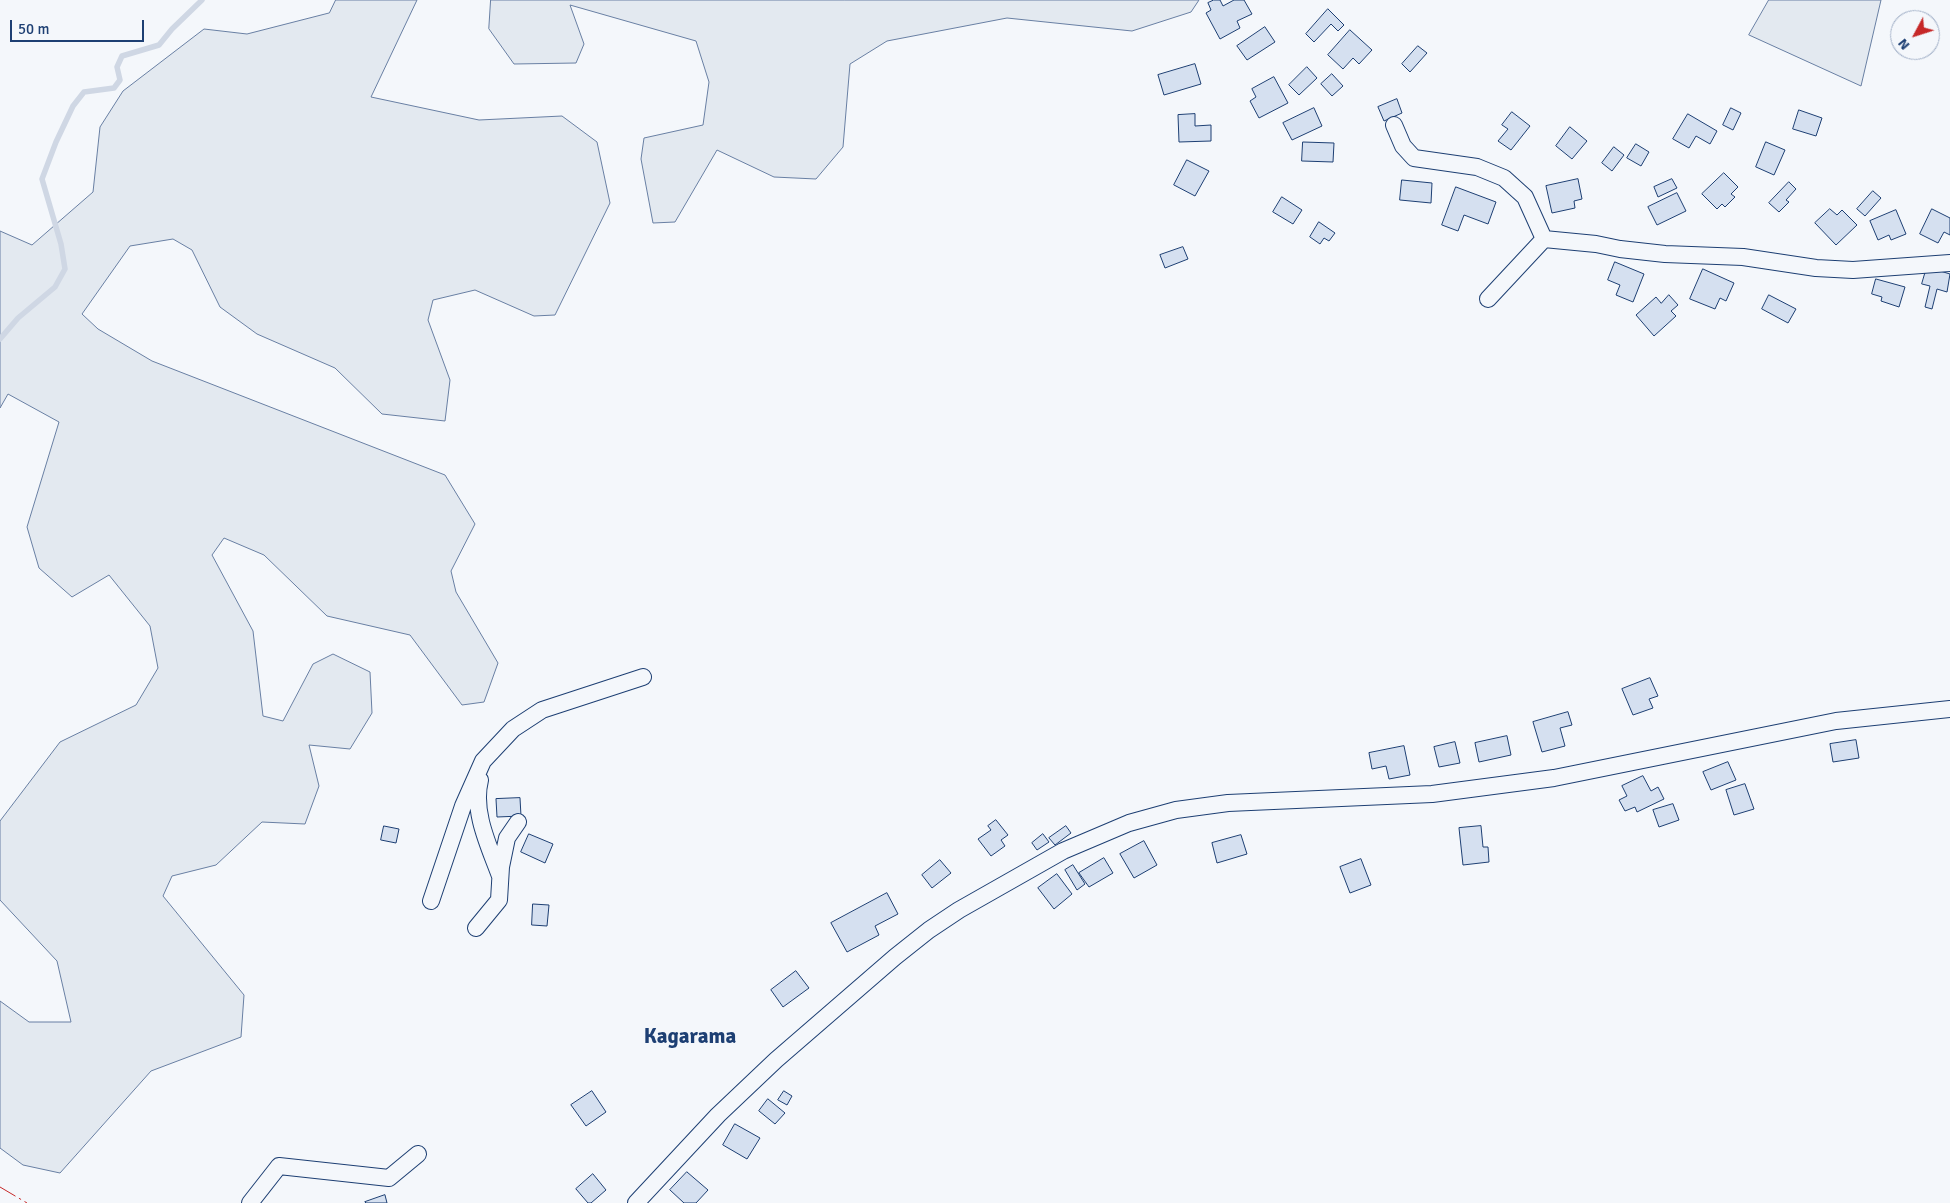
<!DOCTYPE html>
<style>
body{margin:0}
#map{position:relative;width:1950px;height:1203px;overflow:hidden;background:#f4f7fb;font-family:Signika,sans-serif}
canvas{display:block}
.north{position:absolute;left:1890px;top:10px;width:50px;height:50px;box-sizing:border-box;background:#f4f7fb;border:1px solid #9eadc5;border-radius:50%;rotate:230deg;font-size:14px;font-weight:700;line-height:20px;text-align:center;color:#1d3f73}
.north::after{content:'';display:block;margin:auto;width:18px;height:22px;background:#c62828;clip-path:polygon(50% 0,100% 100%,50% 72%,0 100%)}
.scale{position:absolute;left:10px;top:20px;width:134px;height:22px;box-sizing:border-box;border:2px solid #1d3f73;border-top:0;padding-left:6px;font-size:15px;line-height:18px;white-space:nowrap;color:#1d3f73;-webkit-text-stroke:4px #f4f7fb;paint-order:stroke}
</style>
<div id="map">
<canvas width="1950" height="1203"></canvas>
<div class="north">N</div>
<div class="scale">50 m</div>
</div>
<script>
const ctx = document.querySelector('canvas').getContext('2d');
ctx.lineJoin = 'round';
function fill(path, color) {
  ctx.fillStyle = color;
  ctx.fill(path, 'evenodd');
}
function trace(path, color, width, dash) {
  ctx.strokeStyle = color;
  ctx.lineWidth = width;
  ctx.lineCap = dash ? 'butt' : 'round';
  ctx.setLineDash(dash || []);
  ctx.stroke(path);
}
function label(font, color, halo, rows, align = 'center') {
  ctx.font = font + ' Signika,sans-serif';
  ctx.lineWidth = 4;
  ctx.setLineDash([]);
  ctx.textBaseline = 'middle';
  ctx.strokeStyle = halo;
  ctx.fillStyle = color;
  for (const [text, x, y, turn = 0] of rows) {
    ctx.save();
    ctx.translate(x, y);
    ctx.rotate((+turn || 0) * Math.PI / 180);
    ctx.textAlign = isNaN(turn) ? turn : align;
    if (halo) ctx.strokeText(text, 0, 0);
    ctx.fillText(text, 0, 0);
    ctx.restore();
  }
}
const green = new Path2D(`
 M 336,0 L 417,0 L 371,97 L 479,120 L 562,116 L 597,142 L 610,203 L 555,315 L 534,316 L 475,290 L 433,300 L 428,320 L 450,380 L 445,421 L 382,414 L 335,368 L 257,334 L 220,307 L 192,250 L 173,239 L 130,246 L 82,314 L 98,329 L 152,361 L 445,475 L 475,524 L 451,571 L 456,592 L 498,663 L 484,702 L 462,705 L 410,635 L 327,616 L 264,555 L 224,538 L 212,555 L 253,631 L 263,716 L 283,721 L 313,664 L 333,654 L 370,672 L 372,713 L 350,749 L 309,745 L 319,786 L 305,824 L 262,822 L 216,865 L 172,876 L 163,896 L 244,995 L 241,1037 L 151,1071 L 60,1173 L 23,1165 L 0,1148 L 0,1001 L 29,1022 L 71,1022 L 57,961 L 0,900 L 0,821 L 60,742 L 136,705 L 158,668 L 150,626 L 109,575 L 72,597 L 39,568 L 27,527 L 59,422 L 8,394 L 0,408 L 0,231 L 32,245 L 93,192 L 100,127 L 123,91 L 204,29 L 247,34 L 329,13 Z
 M 491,0 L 1199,0 L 1191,12 L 1132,31 L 1007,18 L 887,41 L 850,64 L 843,147 L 816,179 L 774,177 L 717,150 L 675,222 L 653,223 L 641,159 L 644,138 L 703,125 L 709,82 L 696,41 L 570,5 L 584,44 L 576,63 L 514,64 L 489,29 Z
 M 1769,0 L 1881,0 L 1861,86 L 1749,35 Z`);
fill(green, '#e3e9f0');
trace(green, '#687fa3', 1);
trace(new Path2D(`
 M 0,339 L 18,318 L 55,287 L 65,269 L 61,244 L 42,179 L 56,142 L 73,106 L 84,92 L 114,88 L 120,80 L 117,67 L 122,56 L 159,45 L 172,29 L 202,0`), '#cfd7e4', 5.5);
const building = new Path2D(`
 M 1214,0 L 1220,0 L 1223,6 L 1234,0 L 1244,0 L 1252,14 L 1237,21 L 1240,28 L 1220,39 L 1206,13 L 1211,10 L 1208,3 Z
 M 1328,9 L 1344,25 L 1338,31 L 1331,24 L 1314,42 L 1306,34 Z
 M 1265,27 L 1275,42 L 1247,60 L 1237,46 Z
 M 1350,30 L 1372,50 L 1359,64 L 1353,58 L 1343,69 L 1328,55 Z
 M 1418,46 L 1427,53 L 1410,72 L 1402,64 Z
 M 1195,64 L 1201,84 L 1164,95 L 1158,75 Z
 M 1307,67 L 1317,78 L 1299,95 L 1289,85 Z
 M 1332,74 L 1343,86 L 1332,96 L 1321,84 Z
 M 1274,77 L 1288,103 L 1259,118 L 1250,101 L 1256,97 L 1252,89 Z
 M 1397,99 L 1402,113 L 1384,121 L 1378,107 Z
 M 1314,108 L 1322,126 L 1292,140 L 1283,123 Z
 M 1731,108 L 1741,113 L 1733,130 L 1723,125 Z
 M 1799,110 L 1822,118 L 1816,136 L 1793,129 Z
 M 1512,112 L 1530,126 L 1511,150 L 1498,141 L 1508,129 L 1502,125 Z
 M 1195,114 L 1195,126 L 1211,125 L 1211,141 L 1179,142 L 1178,115 Z
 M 1688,114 L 1717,131 L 1710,144 L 1696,136 L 1689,148 L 1673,139 Z
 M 1570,127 L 1587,141 L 1572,159 L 1556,146 Z
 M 1303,142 L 1334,143 L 1333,162 L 1302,161 Z
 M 1766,142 L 1785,150 L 1774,175 L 1756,167 Z
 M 1636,144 L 1649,152 L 1641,166 L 1627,158 Z
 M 1614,147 L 1624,155 L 1612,171 L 1602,163 Z
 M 1187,160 L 1209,171 L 1195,196 L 1174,185 Z
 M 1724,173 L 1738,187 L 1731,194 L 1735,197 L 1725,207 L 1722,204 L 1717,209 L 1702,194 Z
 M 1578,179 L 1582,199 L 1574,201 L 1575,208 L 1552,213 L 1546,186 Z
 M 1672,179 L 1677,188 L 1658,197 L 1654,187 Z
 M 1402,180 L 1432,183 L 1431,203 L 1400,200 Z
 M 1789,182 L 1796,189 L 1786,200 L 1789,202 L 1779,212 L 1769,203 Z
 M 1456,187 L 1496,202 L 1488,224 L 1464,215 L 1458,231 L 1442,225 Z
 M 1873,191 L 1881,198 L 1865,216 L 1857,209 Z
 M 1677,193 L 1686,211 L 1657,225 L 1648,207 Z
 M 1282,197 L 1302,210 L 1293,224 L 1273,212 Z
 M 1830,209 L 1837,215 L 1842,210 L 1857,225 L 1836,245 L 1815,223 Z
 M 1932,209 L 1950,218 L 1950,235 L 1944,232 L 1938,243 L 1920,234 Z
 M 1896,210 L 1906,234 L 1891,240 L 1889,235 L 1878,240 L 1870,221 Z
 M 1319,222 L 1335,233 L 1329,241 L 1324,238 L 1320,244 L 1310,237 Z
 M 1183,247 L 1188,259 L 1165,268 L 1160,255 Z
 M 1615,262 L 1644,274 L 1633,302 L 1616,295 L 1620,285 L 1608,280 Z
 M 1927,267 L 1950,274 L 1947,292 L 1937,289 L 1932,309 L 1925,307 L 1930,286 L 1922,284 Z
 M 1703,269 L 1734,283 L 1726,301 L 1720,298 L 1715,309 L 1690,299 Z
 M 1876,279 L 1905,287 L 1899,307 L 1881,301 L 1882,297 L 1872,294 Z
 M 1669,295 L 1678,305 L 1671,311 L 1676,316 L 1654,336 L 1636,315 L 1656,297 L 1661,303 Z
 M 1769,295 L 1796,309 L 1788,323 L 1762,309 Z
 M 1650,678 L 1658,696 L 1649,699 L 1653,708 L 1633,715 L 1622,689 Z
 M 1568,712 L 1572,725 L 1560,728 L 1565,746 L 1542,752 L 1533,722 Z
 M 1507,736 L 1511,755 L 1479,762 L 1475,743 Z
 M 1856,740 L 1859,758 L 1833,762 L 1830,744 Z
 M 1455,742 L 1460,763 L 1439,767 L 1434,747 Z
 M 1404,746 L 1410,775 L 1389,779 L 1386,766 L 1372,769 L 1369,753 Z
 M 1728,762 L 1736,780 L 1711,790 L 1703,772 Z
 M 1643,776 L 1651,791 L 1658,787 L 1664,799 L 1637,812 L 1635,807 L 1625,811 L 1619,800 L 1627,796 L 1622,786 Z
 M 1745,784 L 1754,809 L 1734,815 L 1726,790 Z
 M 520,798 L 521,816 L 497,817 L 496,799 Z
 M 1673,804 L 1679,820 L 1659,827 L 1653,810 Z
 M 996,820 L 1008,835 L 1001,840 L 1005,846 L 991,856 L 978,839 L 991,830 L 988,826 Z
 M 384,826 L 399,829 L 396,843 L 381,840 Z
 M 1066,826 L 1071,833 L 1055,845 L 1049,838 Z
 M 1481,826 L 1483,847 L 1488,847 L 1489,862 L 1463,865 L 1459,828 Z
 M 529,834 L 553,844 L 545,863 L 521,852 Z
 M 1043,834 L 1049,842 L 1037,850 L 1032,843 Z
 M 1241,835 L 1247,854 L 1217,863 L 1212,843 Z
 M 1144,841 L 1157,865 L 1134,878 L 1120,854 Z
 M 1104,858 L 1113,873 L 1089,887 L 1079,873 Z
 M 1361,859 L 1371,885 L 1350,893 L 1340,867 Z
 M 940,860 L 951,873 L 932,888 L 922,875 Z
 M 1073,865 L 1085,884 L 1077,890 L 1065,870 Z
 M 1057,874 L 1072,894 L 1054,909 L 1038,888 Z
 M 887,893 L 898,914 L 875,926 L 879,935 L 847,952 L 831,923 Z
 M 533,904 L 549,905 L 547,926 L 532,925 Z
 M 796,971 L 809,988 L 783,1007 L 771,990 Z
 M 592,1091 L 606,1112 L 586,1126 L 571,1105 Z
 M 784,1091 L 792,1096 L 787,1105 L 778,1100 Z
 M 768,1099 L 785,1113 L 775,1124 L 759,1111 Z
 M 735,1124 L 760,1138 L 747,1159 L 723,1145 Z
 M 687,1172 L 708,1190 L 696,1203 L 684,1203 L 670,1190 Z
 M 593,1174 L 606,1190 L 591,1203 L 588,1203 L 576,1189 Z
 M 385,1195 L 387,1203 L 366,1203 L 365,1202 Z`);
fill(building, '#d5e0f0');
trace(building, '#1d3f73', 1);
const minor = new Path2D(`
 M 1394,125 L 1403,146 L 1414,158 L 1477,167 L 1504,178 L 1525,197 L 1544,239 L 1596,244 L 1620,249 L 1665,254 L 1743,257 L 1816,268 L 1853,270 L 1950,263
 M 1488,299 L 1544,239
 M 480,780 C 472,812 489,846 500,876
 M 431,901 L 463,806 L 483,761 L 513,729 L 542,710 L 643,677
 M 476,928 L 499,900 L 501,867 L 507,838 L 518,822
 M 250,1203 L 279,1166 L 389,1178 L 418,1154
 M 636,1203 L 718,1115 L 776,1060 L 895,957 L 929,930 L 959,910 L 1063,851 L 1129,823 L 1176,810 L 1228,803 L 1432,794 L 1554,778 L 1836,721 L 1950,709`);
trace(minor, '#1d3f73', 18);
trace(minor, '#f4f7fb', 16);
trace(new Path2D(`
 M 0,1187 L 27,1203`), '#c62828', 1, [18, 4, 2.5, 4]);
label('bold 21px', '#1d3f73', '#f4f7fb', [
 ["Kagarama",690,1037]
]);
</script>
